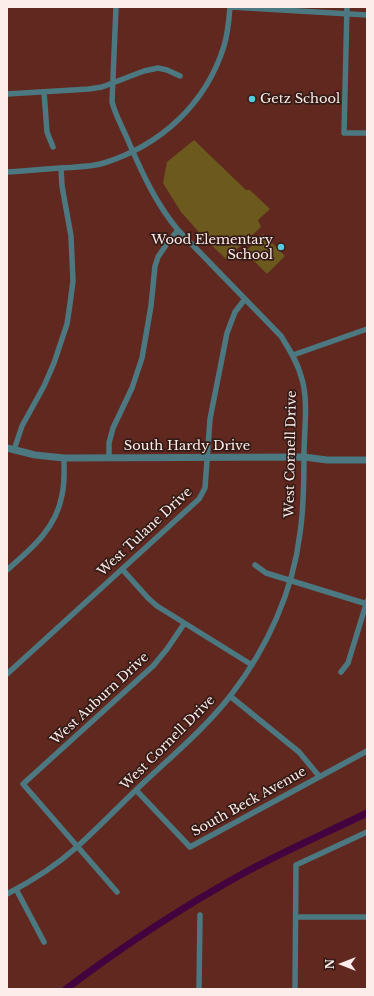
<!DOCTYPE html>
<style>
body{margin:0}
#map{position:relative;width:374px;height:996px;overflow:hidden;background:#61281f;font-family:"Libre Baskerville",serif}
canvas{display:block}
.frame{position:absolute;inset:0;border:8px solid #fcedea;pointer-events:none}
.north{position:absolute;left:322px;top:944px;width:40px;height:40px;-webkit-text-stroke:3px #351b16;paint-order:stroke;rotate:270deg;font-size:11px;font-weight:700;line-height:16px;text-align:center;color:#fcedea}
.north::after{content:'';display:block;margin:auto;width:14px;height:18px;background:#fcedea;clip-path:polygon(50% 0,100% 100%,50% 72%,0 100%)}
</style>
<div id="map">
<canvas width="374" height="996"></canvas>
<div class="frame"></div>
<div class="north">N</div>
</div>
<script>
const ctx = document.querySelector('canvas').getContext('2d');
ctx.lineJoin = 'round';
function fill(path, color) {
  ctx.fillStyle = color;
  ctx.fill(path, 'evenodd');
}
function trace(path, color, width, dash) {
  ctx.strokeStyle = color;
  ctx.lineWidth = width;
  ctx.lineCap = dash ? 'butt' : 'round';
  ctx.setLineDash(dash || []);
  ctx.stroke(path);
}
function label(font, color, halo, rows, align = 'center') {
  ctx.font = font + ' "Libre Baskerville",serif';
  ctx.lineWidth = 3.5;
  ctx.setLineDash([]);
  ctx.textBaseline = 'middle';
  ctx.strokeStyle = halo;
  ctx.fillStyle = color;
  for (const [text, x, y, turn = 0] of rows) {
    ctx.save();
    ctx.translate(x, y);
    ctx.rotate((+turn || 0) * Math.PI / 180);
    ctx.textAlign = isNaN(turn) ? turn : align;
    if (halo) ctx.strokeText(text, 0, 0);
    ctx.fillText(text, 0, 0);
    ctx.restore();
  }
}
fill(new Path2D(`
 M 194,140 L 246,190 L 250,190 L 270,209 L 258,220 L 261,227 L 226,259 L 205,239 L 181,212 L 163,183 L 167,162 Z
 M 263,234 L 285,256 L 267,274 L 245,252 Z`), '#6c591e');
trace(new Path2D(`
 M 66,989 C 123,946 182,907 244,873 C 284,851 326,833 367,813`), '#42033e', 7);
trace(new Path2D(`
 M 231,7 L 367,15
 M 347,7 L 344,133 L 367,133
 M 44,92 L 47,132 L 53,147
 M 7,94 L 89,89 L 102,87 L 144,71 L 158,68 L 167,70 L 180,76
 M 7,172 C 25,171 44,169 62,168 C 76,167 91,167 104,163 C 161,145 206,104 224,46 C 228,33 229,20 230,7
 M 293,355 L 367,329
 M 14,450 L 22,426 L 44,386 L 54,363 L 67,324 L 70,304 L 73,281 L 71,236 L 62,186 L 61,168
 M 109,458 L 109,443 L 113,428 L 132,388 L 142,358 L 151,306 L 155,266 L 158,257 L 166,245 L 178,230
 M 255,565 L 266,573 L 367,604
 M 122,569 L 148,598 L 157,606 L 252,665
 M 7,570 C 31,549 56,529 62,495 C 65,483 64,470 64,458
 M 341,672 L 348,663 L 367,601
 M 7,674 L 199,499 L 205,488 L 210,419 L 227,333 L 235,312 L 245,299
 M 230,696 L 299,752 L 319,776
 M 136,790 L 190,847 L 367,751
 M 16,889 L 44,942
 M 117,892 L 23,784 L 153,666 L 167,649 L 184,624
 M 7,894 C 32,881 57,865 78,846 C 98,828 117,808 137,789 C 168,759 204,730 231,695 C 267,648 293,592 300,533 C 304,507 304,480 304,454 C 304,430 309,399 301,376 C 297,361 289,349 281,336 L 178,230 C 157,205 143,175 130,145 C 124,130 116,117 112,102 L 116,7
 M 296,917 L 367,917
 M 199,989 L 200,915
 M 295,989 L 296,865 L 367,832`), '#4b7881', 5.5);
trace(new Path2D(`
 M 7,448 L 35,455 L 64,458 L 304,457 L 327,460 L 367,460`), '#4b7881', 7);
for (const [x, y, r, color] of [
 [252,99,4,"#55cadf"],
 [281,247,4,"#55cadf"]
]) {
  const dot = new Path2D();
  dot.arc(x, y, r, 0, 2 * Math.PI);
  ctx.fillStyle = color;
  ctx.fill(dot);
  trace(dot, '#351b16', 1.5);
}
label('13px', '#fcedea', '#351b16', [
 ["Getz School",260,99],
 ["Wood Elementary",273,240,"right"],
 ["School",273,255,"right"]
], 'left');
label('13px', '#fcedea', '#351b16', [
 ["South Hardy Drive",187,446],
 ["West Cornell Drive",291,454,-89],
 ["West Tulane Drive",145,532,-43],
 ["West Auburn Drive",100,699,-43],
 ["West Cornell Drive",168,743,-45],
 ["South Beck Avenue",249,802,-29]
]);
</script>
